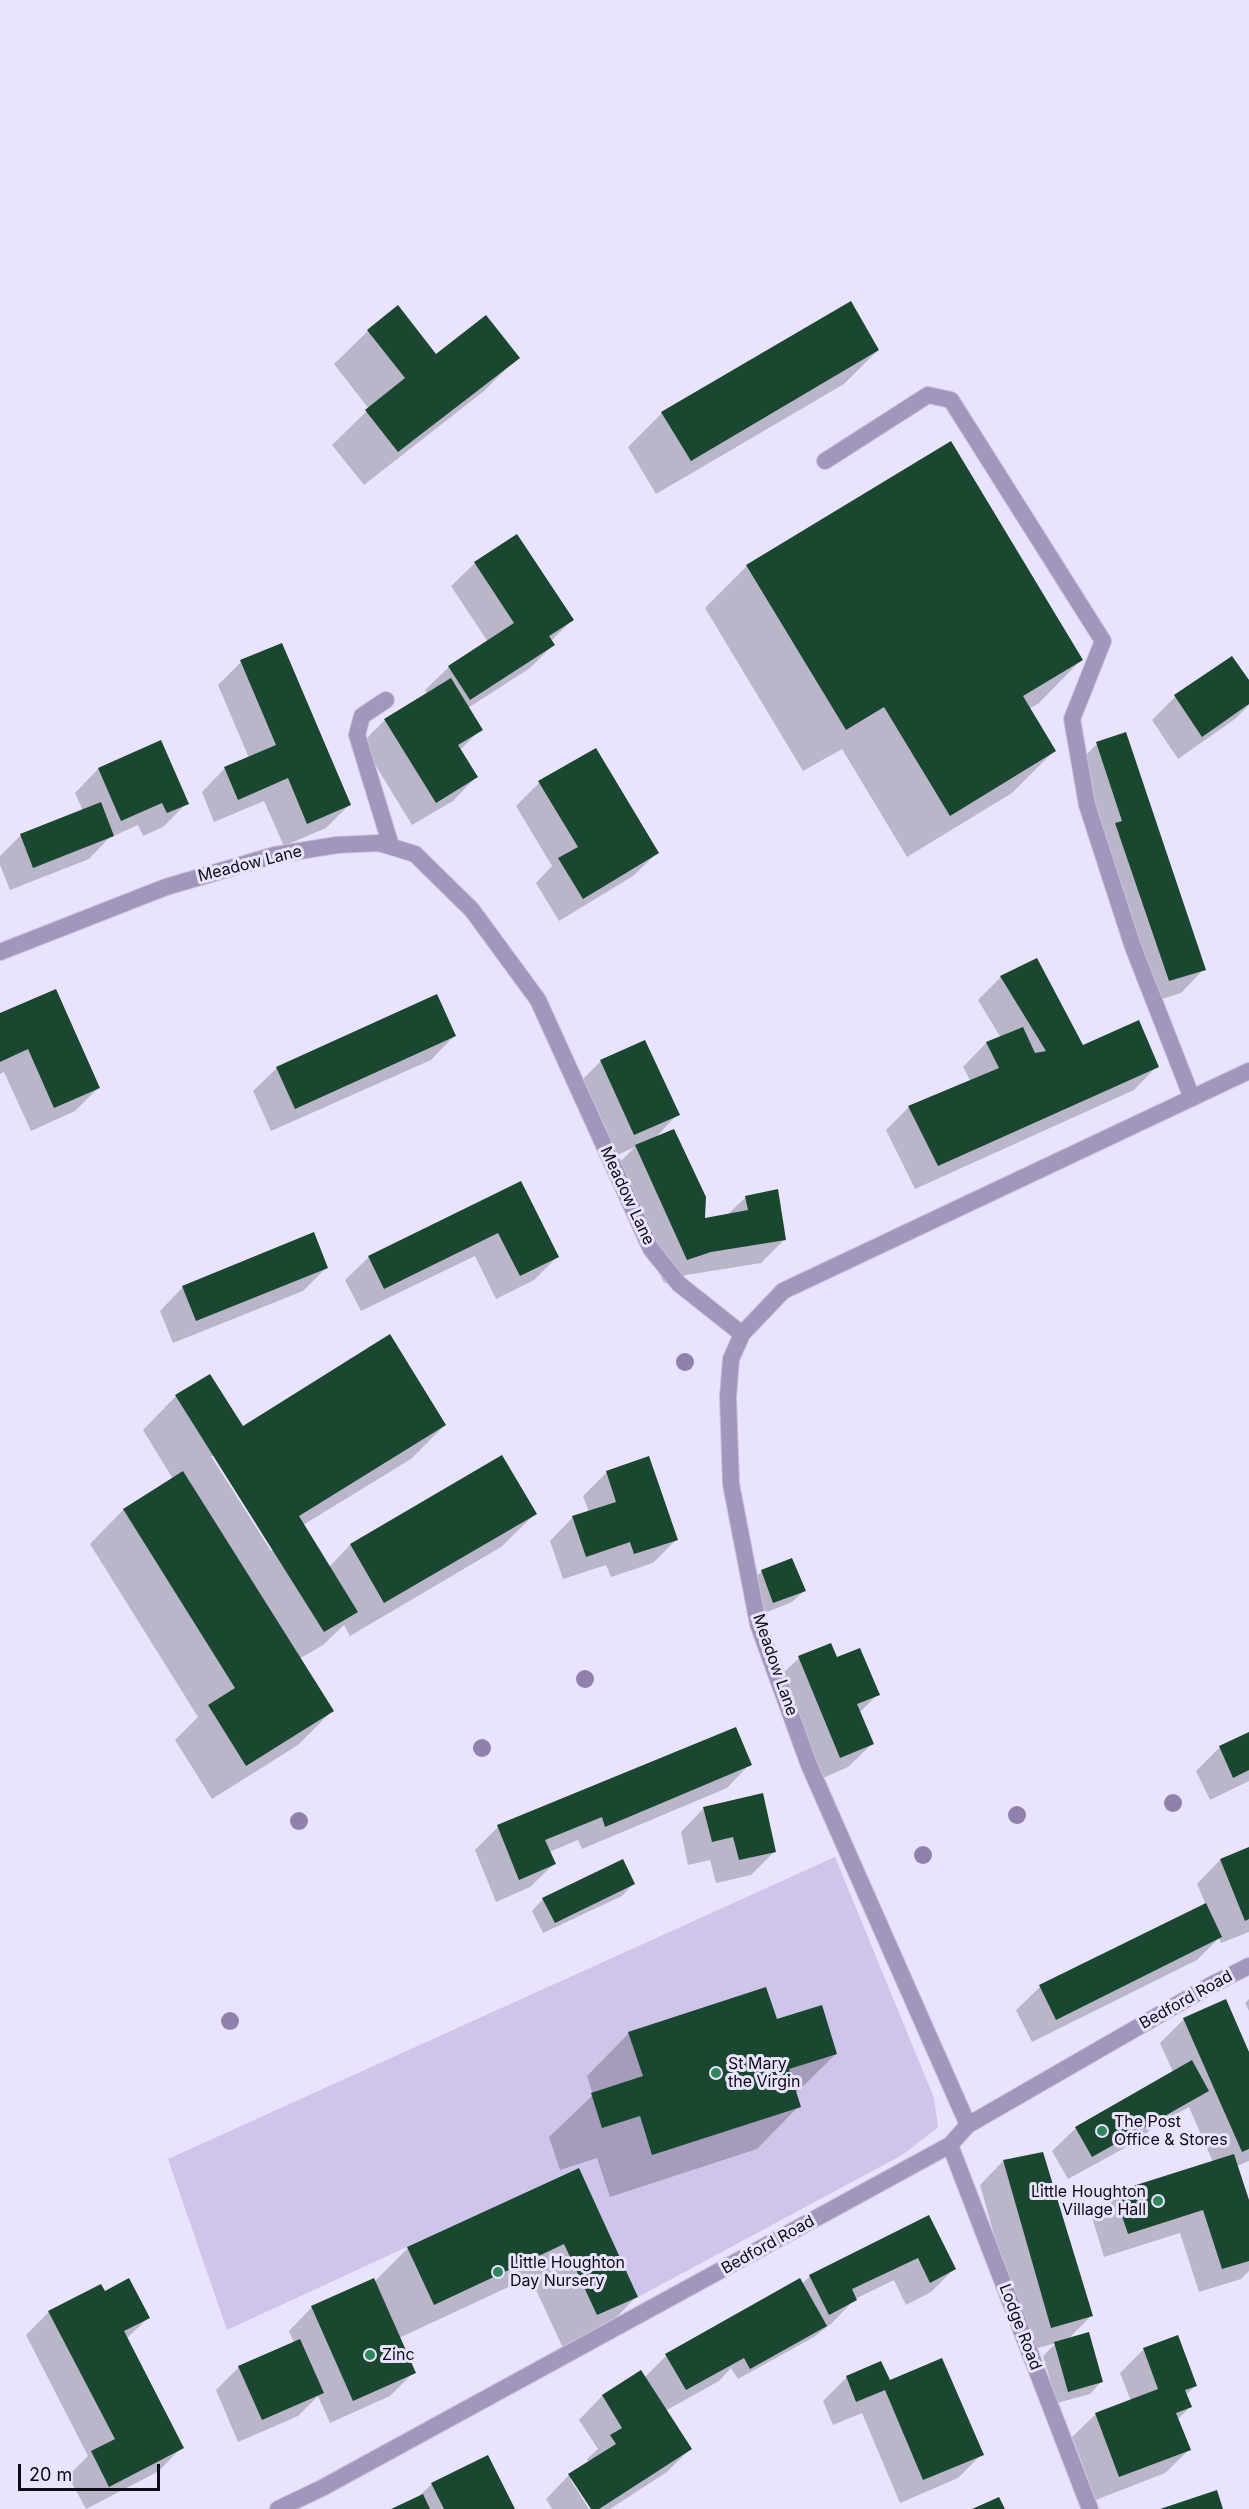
<!DOCTYPE html>
<style>
body{margin:0}
#map{position:relative;width:1249px;height:2509px;overflow:hidden;background:#eae3fd;font-family:Inter,sans-serif}
canvas{display:block}
.scale{position:absolute;left:18px;top:2464px;width:142px;height:27px;box-sizing:border-box;border:3px solid #0d0b13;border-top:0;padding-left:8px;font-size:18px;line-height:21px;white-space:nowrap;color:#0d0b13;-webkit-text-stroke:4px #eae3fd;paint-order:stroke}
</style>
<div id="map">
<canvas width="1249" height="2509"></canvas>
<div class="scale">20 m</div>
</div>
<script>
const ctx = document.querySelector('canvas').getContext('2d');
ctx.lineJoin = 'round';
function fill(path, color) {
  ctx.fillStyle = color;
  ctx.fill(path, 'evenodd');
}
function trace(path, color, width, dash) {
  ctx.strokeStyle = color;
  ctx.lineWidth = width;
  ctx.lineCap = dash ? 'butt' : 'round';
  ctx.setLineDash(dash || []);
  ctx.stroke(path);
}
function label(font, color, halo, rows, align = 'center') {
  ctx.font = font + ' Inter,sans-serif';
  ctx.lineWidth = 6;
  ctx.setLineDash([]);
  ctx.textBaseline = 'middle';
  ctx.strokeStyle = halo;
  ctx.fillStyle = color;
  for (const [text, x, y, turn = 0] of rows) {
    ctx.save();
    ctx.translate(x, y);
    ctx.rotate((+turn || 0) * Math.PI / 180);
    ctx.textAlign = isNaN(turn) ? turn : align;
    if (halo) ctx.strokeText(text, 0, 0);
    ctx.fillText(text, 0, 0);
    ctx.restore();
  }
}
fill(new Path2D(`
 M 835,1857 L 934,2098 L 938,2127 L 904,2154 L 638,2297 L 578,2168 L 227,2330 L 168,2159 Z`), '#cfc4ea');
fill(new Path2D(`
 M 368,331 L 436,356 L 518,357 L 484,391 L 364,485 L 332,445 L 369,409 L 334,364 Z
 M 878,350 L 844,384 L 656,494 L 628,447 L 662,413 Z
 M 475,563 L 572,620 L 551,641 L 553,645 L 530,668 L 468,708 L 481,729 L 460,750 L 476,777 L 453,801 L 412,825 L 362,743 L 385,720 L 428,694 L 425,690 L 449,667 L 488,642 L 451,586 Z
 M 747,566 L 1081,660 L 1039,703 L 1029,709 L 1054,751 L 1012,793 L 907,857 L 842,749 L 803,771 L 705,608 Z
 M 1231,658 L 1249,683 L 1249,705 L 1235,719 L 1178,759 L 1152,720 L 1175,697 Z
 M 241,662 L 349,805 L 326,828 L 284,846 L 264,801 L 214,822 L 202,792 L 225,768 L 249,758 L 218,685 Z
 M 160,742 L 187,803 L 163,827 L 143,836 L 138,825 L 109,838 L 89,859 L 10,890 L 0,865 L 0,856 L 21,835 L 83,811 L 75,793 L 98,769 Z
 M 1097,744 L 1204,969 L 1181,993 L 1146,1004 L 1093,848 L 1074,767 Z
 M 539,783 L 657,853 L 633,876 L 559,921 L 536,883 L 552,866 L 516,806 Z
 M 1001,977 L 1082,1047 L 1157,1066 L 1134,1090 L 915,1189 L 886,1130 L 909,1107 L 971,1082 L 963,1067 L 986,1043 L 1001,1038 L 978,1000 Z
 M 0,1015 L 98,1088 L 75,1111 L 31,1131 L 4,1072 L 0,1074 Z
 M 454,1036 L 431,1060 L 271,1131 L 253,1091 L 277,1068 Z
 M 644,1042 L 678,1114 L 654,1139 L 703,1220 L 727,1215 L 746,1197 L 785,1239 L 761,1263 L 686,1275 L 664,1283 L 612,1170 L 635,1147 L 611,1158 L 577,1085 L 600,1062 Z
 M 520,1183 L 557,1257 L 534,1280 L 496,1299 L 475,1256 L 361,1311 L 345,1280 L 369,1257 Z
 M 327,1267 L 303,1291 L 173,1343 L 160,1311 L 183,1287 Z
 M 176,1396 L 242,1428 L 445,1425 L 411,1459 L 303,1525 L 329,1567 L 350,1545 L 502,1457 L 535,1514 L 501,1547 L 350,1636 L 344,1625 L 323,1645 L 299,1659 L 332,1711 L 298,1745 L 212,1799 L 175,1740 L 198,1717 L 90,1544 L 123,1510 L 173,1479 L 143,1430 ZM 211,1456 L 215,1456 L 273,1549 L 271,1551 Z
 M 607,1472 L 676,1540 L 653,1563 L 611,1577 L 606,1565 L 563,1579 L 550,1541 L 573,1517 L 589,1512 L 583,1496 Z
 M 792,1560 L 804,1591 L 792,1602 L 762,1614 L 750,1583 L 761,1572 Z
 M 830,1645 L 836,1659 L 878,1694 L 859,1713 L 872,1744 L 848,1767 L 816,1781 L 775,1681 L 799,1658 Z
 M 1249,1734 L 1249,1781 L 1210,1800 L 1196,1771 L 1219,1748 Z
 M 750,1764 L 727,1788 L 582,1849 L 578,1840 L 549,1852 L 554,1864 L 530,1887 L 496,1902 L 475,1850 L 498,1827 Z
 M 704,1808 L 775,1851 L 751,1875 L 716,1883 L 710,1860 L 688,1865 L 681,1832 Z
 M 1249,1848 L 1249,1932 L 1221,1943 L 1219,1938 L 1197,1960 L 1032,2042 L 1016,2010 L 1040,1987 L 1206,1905 L 1197,1884 L 1220,1860 Z
 M 633,1884 L 622,1896 L 543,1933 L 532,1911 L 543,1899 Z
 M 1249,1999 L 1249,2011 L 1245,2003 Z
 M 1184,2019 L 1249,2056 L 1249,2161 L 1237,2166 L 1249,2205 L 1249,2271 L 1241,2279 L 1199,2292 L 1180,2233 L 1104,2257 L 1092,2217 L 1115,2193 L 1213,2162 L 1189,2107 L 1153,2127 L 1141,2139 L 1068,2179 L 1052,2151 L 1076,2128 L 1173,2072 L 1160,2043 Z
 M 629,2033 L 836,2054 L 795,2094 L 799,2106 L 757,2149 L 610,2197 L 597,2158 L 560,2170 L 549,2137 L 593,2095 L 587,2076 Z
 M 1003,2161 L 1091,2316 L 1067,2340 L 1101,2382 L 1090,2394 L 1057,2403 L 1043,2356 L 1056,2343 L 1027,2351 L 980,2185 Z
 M 578,2170 L 636,2297 L 603,2331 L 563,2348 L 530,2277 L 399,2338 L 414,2372 L 390,2396 L 330,2423 L 318,2396 L 298,2416 L 238,2442 L 216,2390 L 239,2367 L 294,2343 L 289,2331 L 312,2307 L 374,2282 L 408,2248 Z
 M 928,2217 L 954,2269 L 931,2292 L 906,2305 L 894,2280 L 855,2299 L 832,2323 L 814,2337 L 738,2379 L 731,2368 L 719,2381 L 665,2411 L 690,2449 L 667,2472 L 610,2509 L 592,2509 L 573,2479 L 570,2479 L 589,2509 L 552,2509 L 546,2499 L 569,2475 L 589,2462 L 587,2459 L 598,2449 L 579,2420 L 602,2396 L 640,2372 L 644,2378 L 666,2356 L 802,2284 L 810,2276 Z
 M 105,2293 L 148,2318 L 126,2339 L 182,2447 L 159,2471 L 86,2509 L 68,2476 L 88,2456 L 26,2335 L 49,2312 Z
 M 1144,2349 L 1196,2385 L 1186,2395 L 1190,2407 L 1177,2420 L 1189,2450 L 1165,2473 L 1096,2500 L 1072,2437 L 1096,2414 L 1131,2401 L 1120,2373 Z
 M 847,2377 L 889,2382 L 982,2454 L 958,2478 L 900,2503 L 862,2413 L 833,2425 L 823,2401 Z
 M 432,2484 L 513,2509 L 395,2509 L 417,2498 Z`), '#0003');
fill(new Path2D(`
 M 851,301 L 879,350 L 691,461 L 661,412 Z
 M 398,305 L 436,354 L 486,315 L 520,358 L 398,452 L 365,410 L 405,378 L 367,330 Z
 M 951,441 L 1083,660 L 1023,696 L 1056,751 L 950,816 L 884,707 L 846,730 L 746,565 Z
 M 517,534 L 574,620 L 549,636 L 555,645 L 470,700 L 448,666 L 514,623 L 474,562 Z
 M 282,643 L 351,805 L 307,824 L 288,778 L 238,800 L 224,767 L 276,745 L 240,660 Z
 M 1232,656 L 1249,680 L 1249,704 L 1202,737 L 1174,695 Z
 M 451,678 L 483,730 L 458,745 L 478,777 L 436,803 L 384,719 Z
 M 1126,732 L 1206,970 L 1169,981 L 1115,823 L 1122,821 L 1096,742 Z
 M 161,740 L 189,804 L 167,813 L 162,803 L 121,821 L 98,768 Z
 M 596,748 L 659,853 L 583,899 L 558,858 L 578,847 L 538,781 Z
 M 101,802 L 114,836 L 33,868 L 20,834 Z
 M 1037,958 L 1083,1045 L 1139,1020 L 1159,1067 L 938,1166 L 908,1106 L 999,1068 L 986,1042 L 1023,1027 L 1035,1053 L 1046,1051 L 1000,976 Z
 M 56,989 L 100,1088 L 54,1108 L 28,1049 L 0,1062 L 0,1013 Z
 M 437,994 L 456,1036 L 295,1109 L 276,1067 Z
 M 645,1040 L 680,1115 L 634,1135 L 600,1060 Z
 M 674,1129 L 706,1197 L 705,1218 L 748,1210 L 745,1196 L 778,1189 L 786,1240 L 711,1252 L 687,1260 L 635,1145 Z
 M 521,1181 L 559,1257 L 520,1276 L 498,1233 L 384,1289 L 368,1256 Z
 M 314,1232 L 328,1268 L 196,1321 L 182,1286 Z
 M 390,1334 L 446,1425 L 299,1516 L 358,1612 L 324,1632 L 175,1395 L 210,1374 L 243,1426 Z
 M 502,1455 L 537,1514 L 384,1603 L 350,1544 Z
 M 649,1456 L 678,1540 L 634,1554 L 630,1542 L 586,1557 L 572,1516 L 616,1502 L 606,1471 Z
 M 183,1471 L 334,1711 L 246,1766 L 208,1705 L 235,1688 L 123,1509 Z
 M 792,1558 L 806,1591 L 773,1603 L 761,1570 Z
 M 831,1643 L 837,1657 L 860,1648 L 880,1695 L 857,1704 L 874,1744 L 840,1758 L 798,1656 Z
 M 736,1727 L 752,1765 L 605,1827 L 602,1817 L 545,1840 L 556,1864 L 519,1880 L 497,1825 Z
 M 1249,1732 L 1249,1770 L 1233,1778 L 1219,1746 Z
 M 763,1793 L 776,1852 L 739,1860 L 733,1837 L 712,1842 L 703,1807 Z
 M 1249,1847 L 1249,1919 L 1245,1921 L 1220,1859 Z
 M 623,1859 L 635,1884 L 555,1923 L 542,1898 Z
 M 1206,1903 L 1222,1937 L 1056,2020 L 1039,1985 Z
 M 766,1987 L 777,2019 L 822,2005 L 837,2054 L 789,2069 L 801,2107 L 652,2155 L 640,2116 L 602,2128 L 591,2093 L 643,2076 L 628,2032 Z
 M 1226,1999 L 1249,2052 L 1249,2149 L 1242,2152 L 1183,2018 Z
 M 1192,2060 L 1209,2091 L 1092,2157 L 1075,2127 Z
 M 1043,2152 L 1093,2316 L 1051,2328 L 1003,2160 Z
 M 1234,2154 L 1249,2200 L 1249,2261 L 1222,2269 L 1203,2210 L 1128,2234 L 1114,2192 Z
 M 579,2168 L 638,2297 L 597,2315 L 564,2244 L 434,2305 L 407,2247 Z
 M 929,2215 L 956,2269 L 930,2283 L 918,2258 L 852,2289 L 857,2300 L 829,2315 L 809,2275 Z
 M 129,2278 L 150,2318 L 124,2331 L 184,2448 L 109,2487 L 91,2451 L 115,2439 L 48,2311 L 101,2284 L 105,2291 Z
 M 374,2278 L 416,2373 L 353,2401 L 311,2306 Z
 M 800,2278 L 827,2326 L 750,2369 L 744,2358 L 686,2390 L 665,2354 Z
 M 1089,2332 L 1103,2382 L 1068,2392 L 1054,2342 Z
 M 1178,2335 L 1197,2386 L 1185,2390 L 1192,2407 L 1176,2413 L 1191,2450 L 1119,2477 L 1095,2413 L 1158,2389 L 1143,2348 Z
 M 300,2339 L 324,2393 L 262,2420 L 238,2366 Z
 M 942,2358 L 984,2455 L 923,2480 L 885,2390 L 856,2402 L 846,2376 L 881,2361 L 890,2380 Z
 M 641,2370 L 692,2449 L 599,2509 L 591,2509 L 568,2474 L 616,2444 L 610,2435 L 622,2428 L 602,2395 Z
 M 488,2455 L 515,2509 L 444,2509 L 431,2483 Z
 M 1217,2490 L 1223,2509 L 1160,2509 Z
 M 423,2494 L 430,2509 L 391,2509 Z
 M 999,2497 L 1005,2509 L 972,2509 Z`), '#19472f');
const service = new Path2D(`
 M 825,461 L 928,395 L 951,400 L 1103,641 L 1072,719 L 1087,805 L 1133,947 L 1192,1098
 M 386,700 L 362,716 L 357,735 L 391,846`);
const minor = new Path2D(`
 M 0,952 L 166,887 L 275,855 L 337,845 L 379,843 L 415,854 L 472,910 L 538,1000 L 651,1249 L 679,1284 L 742,1334
 M 968,2125 L 809,1765 L 758,1624 L 731,1484 L 728,1397 L 731,1359 L 742,1334 L 783,1291 L 1249,1071
 M 950,2145 L 1090,2509
 M 278,2509 L 322,2488 L 950,2145 L 968,2125 L 1211,1985 L 1249,1966`);
trace(service, '#c7c0d8', 18);
trace(minor, '#c7c0d8', 18);
trace(service, '#a196bc', 16);
trace(minor, '#a196bc', 16);
ctx.fillStyle = '#8f81ac';
for (const [x, y] of [
 [685,1362],
 [585,1679],
 [482,1748],
 [1173,1803],
 [1017,1815],
 [299,1821],
 [923,1855],
 [230,2021]
]) {
  ctx.beginPath();
  ctx.arc(x, y, 9, 0, 2 * Math.PI);
  ctx.fill();
}
for (const [x, y, r, color] of [
 [716,2073,6,"#30875b"],
 [1102,2131,6,"#30875b"],
 [1158,2201,6,"#30875b"],
 [498,2272,6,"#30875b"],
 [370,2355,6,"#30875b"]
]) {
  const dot = new Path2D();
  dot.arc(x, y, r, 0, 2 * Math.PI);
  ctx.fillStyle = color;
  ctx.fill(dot);
  trace(dot, '#eae3fd', 2);
}
label('16px', '#0d0b13', '#eae3fd', [
 ["Meadow Lane",250,864,-14],
 ["Meadow Lane",627,1196,65],
 ["Meadow Lane",775,1665,71],
 ["Bedford Road",1186,2000,-29],
 ["Bedford Road",768,2245,-29],
 ["Lodge Road",1020,2327,69]
]);
label('16px', '#0d0b13', '#eae3fd', [
 ["St Mary",728,2064],
 ["the Virgin",728,2082],
 ["The Post",1114,2122],
 ["Office & Stores",1114,2140],
 ["Little Houghton",1146,2192,"right"],
 ["Village Hall",1146,2210,"right"],
 ["Little Houghton",510,2263],
 ["Day Nursery",510,2281],
 ["Zinc",382,2355]
], 'left');
</script>
